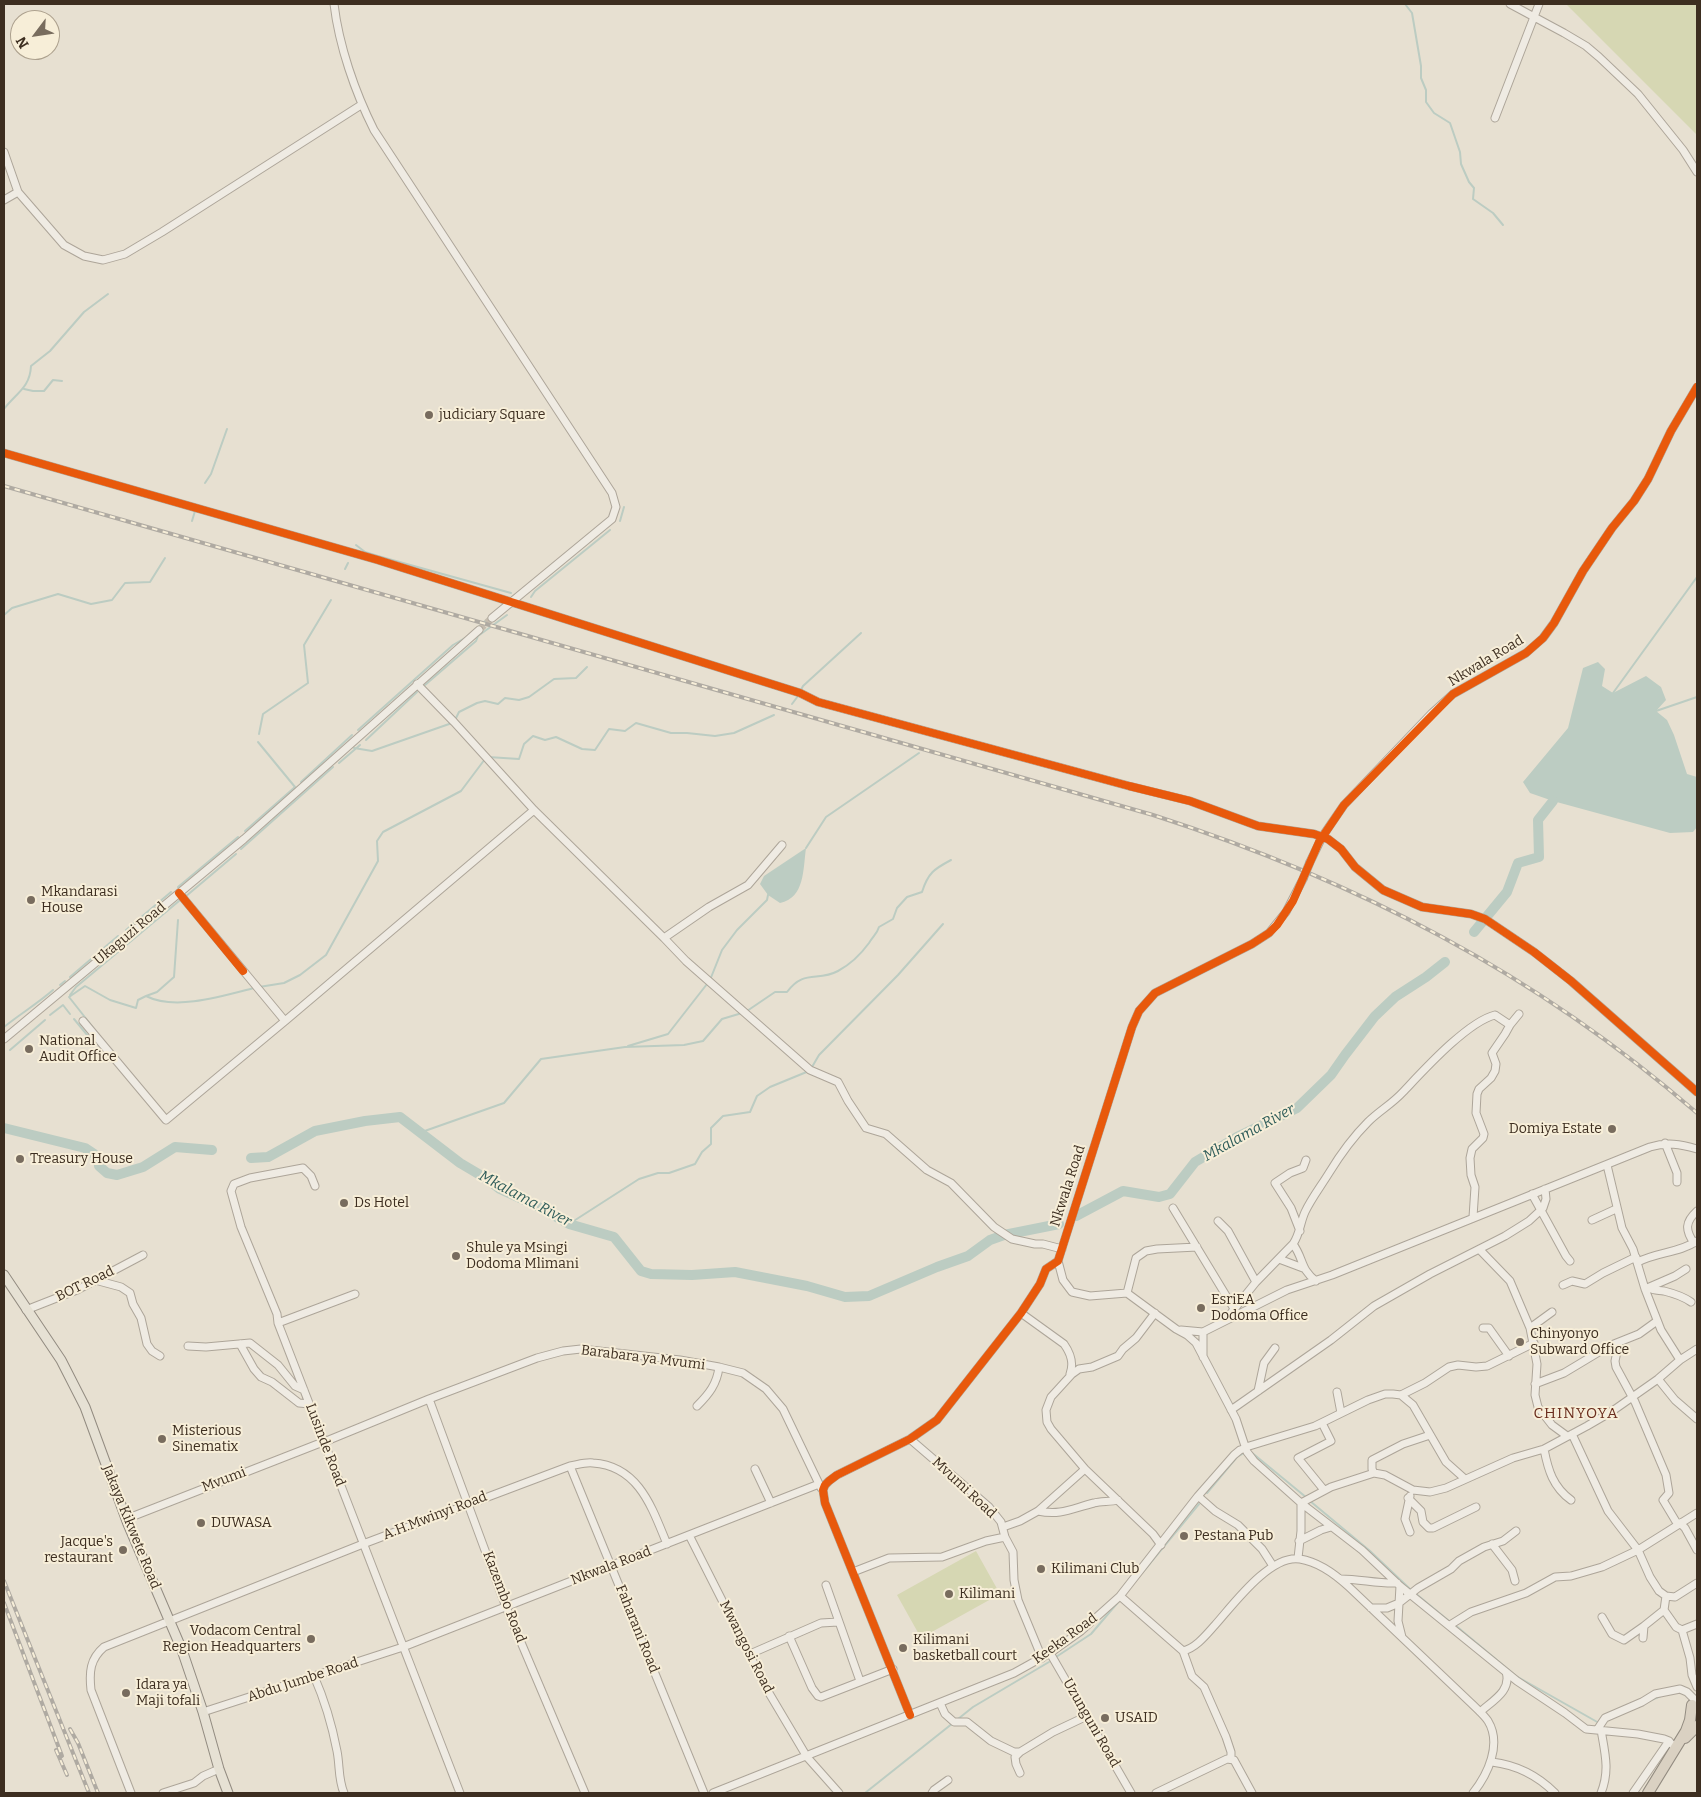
<!DOCTYPE html>
<style>
body{margin:0}
#map{position:relative;width:1701px;height:1797px;overflow:hidden;background:#e7e0d1;font-family:Bitter,serif}
canvas{display:block}
.frame{position:absolute;inset:0;border:5px solid #3d2e20;pointer-events:none}
.north{position:absolute;left:10px;top:10px;width:50px;height:50px;box-sizing:border-box;background:#f7eed8;border:1px solid #ada18e;border-radius:50%;rotate:239deg;font-size:14px;font-weight:700;line-height:20px;text-align:center;color:#3d2e20}
.north::after{content:'';display:block;margin:auto;width:18px;height:22px;background:#786c5e;clip-path:polygon(50% 0,100% 100%,50% 72%,0 100%)}
</style>
<div id="map">
<canvas width="1701" height="1797"></canvas>
<div class="frame"></div>
<div class="north">N</div>
</div>
<script>
const ctx = document.querySelector('canvas').getContext('2d');
ctx.lineJoin = 'round';
function fill(path, color) {
  ctx.fillStyle = color;
  ctx.fill(path, 'evenodd');
}
function trace(path, color, width, dash) {
  ctx.strokeStyle = color;
  ctx.lineWidth = width;
  ctx.lineCap = dash ? 'butt' : 'round';
  ctx.setLineDash(dash || []);
  ctx.stroke(path);
}
function label(font, color, halo, rows, align = 'center') {
  ctx.font = font + ' Bitter,serif';
  ctx.lineWidth = 4;
  ctx.setLineDash([]);
  ctx.textBaseline = 'middle';
  ctx.strokeStyle = halo;
  ctx.fillStyle = color;
  for (const [text, x, y, turn = 0] of rows) {
    ctx.save();
    ctx.translate(x, y);
    ctx.rotate((+turn || 0) * Math.PI / 180);
    ctx.textAlign = isNaN(turn) ? turn : align;
    if (halo) ctx.strokeText(text, 0, 0);
    ctx.fillText(text, 0, 0);
    ctx.restore();
  }
}
fill(new Path2D(`
 M 1566,4 L 1697,4 L 1697,135 Z
 M 976,1551 L 1000,1594 L 921,1638 L 897,1595 Z`), '#d6d7b3');
fill(new Path2D(`
 M 1598,662 L 1605,669 L 1602,686 L 1613,693 L 1646,676 L 1661,687 L 1666,700 L 1656,711 L 1667,720 L 1674,735 L 1687,774 L 1697,777 L 1697,827 L 1693,832 L 1670,833 L 1553,801 L 1530,793 L 1523,782 L 1568,728 L 1583,668 Z
 M 806,848 C 803,869 805,898 780,903 L 768,895 L 760,884 L 764,876 Z`), '#bcccc2');
trace(new Path2D(`
 M 1405,4 L 1412,13 L 1421,66 L 1421,78 L 1426,90 L 1426,102 L 1434,113 L 1450,123 L 1460,152 L 1461,164 L 1469,182 L 1474,188 L 1473,199 L 1493,213 L 1503,225
 M 24,389 L 33,391 L 44,391 L 53,380 L 62,381
 M 4,409 C 16,393 30,388 31,366 L 50,351 L 84,312 L 108,294
 M 205,483 L 211,474 L 227,429
 M 192,521 L 195,511
 M 620,521 L 624,507
 M 356,545 L 365,552 L 378,556 L 511,593
 M 345,569 L 348,563
 M 531,597 L 535,591 L 610,530
 M 4,615 L 12,608 L 58,594 L 91,604 L 112,600 L 125,583 L 150,582 L 165,558
 M 477,628 L 490,617
 M 425,685 L 476,641 L 478,636 L 507,615
 M 800,692 L 803,686 L 861,633
 M 1613,693 L 1697,577
 M 792,704 L 798,696
 M 1656,711 L 1697,697
 M 455,720 L 459,712 L 477,703 L 485,701 L 498,704 L 505,698 L 519,700 L 529,697 L 554,679 L 576,678 L 587,667
 M 358,730 L 453,645 L 465,638
 M 259,734 L 263,714 L 308,683 L 304,645 L 331,600
 M 366,740 L 417,692
 M 354,748 L 372,751 L 452,723
 M 488,757 L 519,759 L 524,744 L 533,736 L 545,740 L 556,737 L 582,749 L 595,750 L 609,729 L 625,731 L 636,723 L 671,733 L 687,733 L 715,736 L 734,733 L 774,715
 M 339,763 L 360,745
 M 301,782 L 352,735
 M 245,831 L 295,787 L 258,742
 M 806,848 L 826,817 L 919,753
 M 241,849 L 333,767
 M 178,887 L 238,837
 M 185,897 L 236,854
 M 126,930 L 171,892
 M 70,977 L 118,936
 M 710,980 L 722,950 L 737,930 L 767,900 L 768,895
 M 60,985 L 65,981
 M 259,987 L 284,983 L 300,975 L 326,955 L 378,861 L 377,841 L 383,832 L 461,791 L 485,759
 M 70,995 L 76,987 L 179,901
 M 146,996 L 157,992 L 174,977 L 178,920
 M 69,997 L 85,986 L 110,1000 L 136,1008 L 138,1000 L 146,996 C 175,1011 223,996 254,988
 M 69,997 L 95,1030
 M 747,1011 L 775,992 L 787,992 C 804,969 817,982 838,971 C 851,964 861,954 869,943 C 873,936 877,934 879,927 L 893,919 L 897,908 L 907,897 L 922,892 C 928,873 934,869 951,860
 M 50,1015 L 63,1005 L 70,1014
 M 74,1019 L 88,1036
 M 4,1027 C 20,1014 37,1004 53,990
 M 628,1046 L 668,1034 L 707,984
 M 10,1050 L 45,1020
 M 812,1067 L 819,1055 L 898,975 L 943,924
 M 419,1133 L 504,1103 L 541,1059 L 625,1047 L 684,1045 L 703,1041 L 722,1019 L 742,1013
 M 569,1224 L 639,1179 L 658,1173 L 669,1173 L 695,1164 L 702,1152 L 711,1144 L 711,1128 L 723,1116 L 750,1112 L 757,1096 L 770,1087 L 809,1071
 M 1251,1452 L 1307,1498
 M 1207,1493 L 1237,1457 L 1244,1453
 M 1310,1501 L 1370,1551 L 1410,1589
 M 1142,1573 L 1199,1504
 M 1415,1593 L 1449,1621
 M 1455,1625 L 1516,1676 L 1599,1723
 M 1056,1657 L 1091,1634 L 1120,1600
 M 1649,1701 L 1661,1696
 M 958,1719 L 973,1707 L 1049,1662
 M 865,1793 L 953,1723`), '#bcccc2', 2);
trace(new Path2D(`
 M 1474,932 L 1507,892 L 1518,863 L 1539,857 L 1538,820 L 1553,801
 M 4,1128 L 85,1148 L 94,1154 L 99,1160 L 99,1166 L 107,1173 L 117,1175 L 143,1167 L 175,1147 L 212,1150
 M 251,1158 L 268,1157 L 315,1131 L 365,1121 L 400,1117 L 460,1163 L 487,1179 L 500,1189 L 533,1204 L 569,1224 L 614,1237 L 641,1271 L 651,1274 L 692,1275 L 735,1272 L 807,1286 L 845,1297 L 869,1296 L 937,1267 L 968,1256 L 990,1240 L 1004,1235 L 1059,1224
 M 1076,1216 L 1123,1191 L 1159,1197 L 1170,1194 L 1195,1162 L 1237,1137 L 1297,1108 L 1331,1075 L 1345,1055 L 1375,1016 L 1395,997 L 1426,977 L 1445,962`), '#bcccc2', 10);
trace(new Path2D(`
 M 479,630 L 492,618`), '#c5bcae', 7, [7, 3.5]);
const minor = new Path2D(`
 M 334,4 C 339,46 355,92 374,130 L 612,493 L 616,507 L 612,519 L 492,618
 M 1510,4 L 1564,33 L 1586,46 L 1599,57 L 1638,94 L 1683,150 L 1697,172
 M 1495,118 L 1539,4
 M 4,152 L 18,192 L 4,200
 M 18,192 L 64,245 L 84,256 L 103,260 L 125,254 L 162,232 L 361,105
 M 4,453 L 378,560 L 800,693 L 818,702 L 1129,786 L 1190,801 L 1258,826 L 1314,834 L 1328,839 L 1341,849 L 1355,867 L 1383,890 L 1422,907 L 1471,914 L 1485,919 L 1534,952 L 1571,981 L 1697,1092
 M 417,684 L 454,722 L 534,810 L 664,938 L 686,961 L 810,1070 L 838,1082 L 848,1101 L 866,1128 L 886,1134 L 927,1170 L 951,1183 L 994,1227 L 1012,1239 L 1035,1244 L 1043,1244 L 1062,1249
 M 1310,862 L 1322,837 L 1344,805 L 1432,713 L 1453,694 L 1526,653 L 1543,638 L 1554,623 L 1583,571 L 1612,528 L 1634,501 L 1648,479 L 1671,431 L 1697,387
 M 179,893 L 285,1021 L 534,810
 M 664,938 L 709,907 L 748,885 L 782,845
 M 83,1021 L 166,1120 L 285,1021
 M 4,1039 L 244,839 L 479,630
 M 1665,1143 L 1677,1173 L 1677,1182
 M 1607,1165 L 1622,1228 L 1633,1249 L 1645,1289 L 1661,1330 L 1680,1360
 M 315,1186 L 311,1176 L 303,1168 L 250,1178 L 234,1184 L 231,1191 L 241,1227 L 277,1314 L 278,1323 L 460,1793
 M 1532,1194 L 1566,1256 L 1570,1261
 M 1173,1208 L 1236,1312
 M 1473,1217 L 1475,1187 L 1471,1175 L 1470,1158 L 1472,1149 L 1483,1138 L 1484,1134 L 1476,1113 L 1477,1094 L 1479,1089 L 1491,1078 L 1495,1071 L 1496,1064 L 1492,1053 L 1505,1034 L 1510,1025 L 1519,1014
 M 1592,1220 L 1616,1209
 M 1218,1221 L 1228,1231 L 1256,1282
 M 1300,1231 L 1291,1208 L 1275,1183 L 1290,1173 L 1303,1168 L 1306,1160
 M 1694,1243 C 1685,1230 1685,1222 1697,1211
 M 1293,1244 C 1304,1259 1300,1269 1316,1281
 M 1480,1250 L 1510,1281 L 1530,1328 L 1537,1364 L 1535,1395 L 1538,1407 L 1552,1425 L 1567,1436
 M 1279,1259 L 1303,1268
 M 1058,1261 L 1063,1280 L 1072,1292 L 1090,1296 L 1127,1293 L 1176,1329 L 1187,1335 L 1196,1343 L 1236,1419 L 1247,1452 L 1254,1461 L 1301,1503 L 1362,1550 L 1400,1586 L 1517,1681 L 1565,1713 L 1586,1729 L 1638,1734 L 1664,1739 L 1669,1741 L 1676,1749
 M 1638,1262 C 1657,1252 1679,1253 1697,1241
 M 95,1280 L 121,1287 L 130,1293 L 133,1304 L 141,1318 L 147,1344 L 152,1351 L 160,1356
 M 1563,1285 L 1572,1281 L 1585,1284 L 1603,1273 L 1636,1257
 M 1649,1288 C 1654,1291 1659,1290 1664,1291 C 1672,1293 1684,1297 1691,1302
 M 1645,1289 L 1675,1276 L 1686,1269
 M 1127,1293 L 1136,1258 L 1146,1251 L 1157,1249 L 1197,1247
 M 26,1310 L 77,1290 L 143,1255
 M 1021,1313 L 1064,1344 C 1071,1354 1074,1363 1070,1374
 M 1155,1313 L 1136,1338 L 1123,1349 L 1118,1356 L 1092,1367 L 1079,1369 L 1072,1374 L 1051,1397 L 1046,1410 L 1047,1422 L 1051,1429 L 1085,1469 L 1153,1534 L 1161,1545
 M 1227,1318 L 1256,1282 L 1293,1244 C 1300,1234 1300,1223 1305,1212 C 1311,1199 1321,1186 1329,1173 C 1340,1155 1353,1137 1368,1122 C 1379,1111 1392,1104 1403,1092 C 1423,1071 1467,1022 1495,1015 L 1510,1025
 M 278,1323 L 355,1294
 M 1483,1328 L 1489,1328 L 1509,1356
 M 1530,1328 L 1552,1312
 M 1181,1330 L 1203,1332
 M 1619,1342 L 1615,1361 L 1616,1367 L 1635,1402 L 1666,1475 L 1669,1493 L 1663,1500 L 1678,1525
 M 240,1344 L 254,1369 L 261,1377 L 272,1382 L 299,1403 L 309,1404
 M 188,1346 L 206,1347 L 250,1343 L 278,1365 L 295,1386 L 304,1390
 M 1203,1357 L 1203,1332 L 1287,1290 L 1332,1275 L 1650,1147 C 1667,1142 1680,1144 1697,1149
 M 1658,1379 L 1675,1400 L 1697,1419
 M 1535,1384 L 1564,1373 L 1609,1346 L 1639,1334 L 1657,1321
 M 1258,1391 L 1264,1363 L 1275,1348
 M 1337,1392 L 1341,1413
 M 1401,1395 L 1425,1383 L 1449,1367 L 1458,1365 L 1476,1367 L 1487,1366 L 1534,1343
 M 429,1399 L 506,1607 L 585,1793
 M 697,1406 C 709,1394 717,1384 719,1367
 M 1231,1410 L 1331,1340 L 1374,1306 L 1430,1274 L 1505,1236 L 1529,1221 L 1543,1208 L 1546,1199 L 1545,1189
 M 1322,1423 L 1331,1441 L 1298,1458 L 1324,1490
 M 1572,1434 L 1608,1511 L 1638,1550 L 1650,1577 L 1659,1591 L 1666,1596 L 1675,1597 L 1697,1583
 M 910,1439 L 989,1507 L 1001,1522 L 1005,1537 L 1013,1552 L 1014,1580 L 1018,1600 L 1042,1658
 M 324,1442 L 429,1399 L 537,1358 L 563,1351 L 581,1349 L 680,1360 L 719,1367 L 743,1373 L 766,1389 L 783,1409 L 821,1488
 M 1246,1447 L 1315,1426 L 1368,1400 L 1385,1394 L 1393,1394 L 1401,1395 L 1413,1405 L 1446,1462 L 1465,1479
 M 1544,1449 C 1548,1470 1553,1487 1571,1500
 M 570,1466 L 704,1793
 M 755,1469 L 771,1503
 M 1374,1473 L 1372,1469 L 1372,1460 L 1403,1444 L 1430,1435
 M 1198,1496 L 1215,1511 L 1238,1525 L 1262,1549 L 1273,1566
 M 1410,1496 L 1405,1519 L 1410,1532
 M 1408,1498 L 1421,1511 L 1423,1522 L 1429,1528 L 1433,1528 L 1476,1507
 M 1038,1511 C 1061,1516 1073,1508 1094,1503 C 1101,1501 1110,1502 1118,1500
 M 126,1519 L 323,1442
 M 1680,1523 L 1685,1528 L 1697,1550
 M 1003,1527 L 1020,1521 L 1038,1511 L 1085,1469
 M 689,1535 L 769,1693 L 807,1757 L 839,1793
 M 1299,1541 L 1321,1530 L 1331,1527
 M 1492,1544 L 1512,1570 L 1515,1581
 M 1298,1558 L 1301,1531 L 1301,1503 L 1331,1487 L 1374,1473 L 1385,1475 L 1413,1490 L 1430,1492 L 1446,1488 L 1513,1458 L 1544,1449 L 1587,1426 L 1611,1412 L 1658,1379 L 1680,1360 L 1697,1349
 M 853,1572 L 889,1558 L 942,1557 L 986,1541 L 1005,1537
 M 1341,1579 C 1360,1579 1378,1584 1397,1583
 M 826,1585 L 860,1681
 M 1400,1586 L 1398,1621 L 1402,1637
 M 1120,1596 L 1183,1651 C 1196,1648 1206,1635 1215,1625 C 1233,1605 1270,1554 1300,1559 C 1319,1562 1335,1574 1349,1587 L 1472,1704 C 1477,1709 1484,1715 1488,1721 C 1502,1744 1488,1774 1473,1793
 M 1371,1608 L 1387,1608 L 1399,1603 L 1418,1588 L 1451,1569 L 1459,1561 L 1484,1547 L 1503,1541 L 1516,1531
 M 1664,1610 L 1676,1627 L 1682,1630 L 1697,1624
 M 1602,1617 L 1612,1634 L 1624,1640 L 1644,1626
 M 1450,1625 L 1471,1612 L 1526,1593 L 1555,1577 L 1571,1576 L 1602,1567 L 1638,1550 L 1697,1513
 M 1682,1630 L 1690,1658 L 1692,1675 L 1697,1687
 M 789,1636 L 812,1688 L 818,1696 L 821,1697 L 893,1669
 M 1643,1638 L 1644,1626 L 1664,1610 L 1666,1596
 M 1183,1651 L 1192,1676 L 1204,1687 L 1226,1737 L 1231,1752 L 1231,1759
 M 1050,1653 L 1131,1793
 M 750,1654 L 821,1623 L 838,1622
 M 314,1676 C 325,1701 332,1725 337,1751 C 340,1766 338,1779 344,1793
 M 940,1703 L 945,1714 L 954,1722 L 967,1722 L 991,1741 L 1014,1752 L 1020,1752 L 1053,1732 L 1087,1716
 M 203,1712 L 403,1647 L 819,1484
 M 1480,1712 C 1492,1701 1512,1691 1506,1672
 M 910,1715 L 825,1503 L 823,1490 L 825,1485 L 829,1481 L 837,1475 L 910,1439 L 937,1420 L 1021,1313 L 1040,1284 L 1046,1269 L 1058,1261 L 1132,1027 L 1139,1011 L 1155,993 L 1252,944 L 1269,933 L 1286,912 L 1303,879
 M 1597,1730 L 1605,1718 L 1642,1702 L 1655,1694 L 1680,1689 L 1687,1692 L 1694,1699
 M 1601,1730 C 1605,1753 1610,1771 1601,1793
 M 1020,1752 L 1015,1757 L 1016,1764 L 1020,1773
 M 1492,1762 C 1517,1765 1537,1775 1555,1793
 M 131,1793 L 91,1690 C 89,1672 90,1659 104,1647 L 363,1544 L 570,1466 C 577,1465 585,1462 593,1463 C 639,1466 652,1508 667,1544
 M 163,1793 L 194,1783 L 203,1776 L 219,1769
 M 713,1793 L 1014,1673 L 1050,1653 L 1081,1631 L 1120,1596 L 1198,1496 L 1234,1455 L 1240,1450 L 1246,1448
 M 932,1793 L 934,1790 L 948,1780
 M 1156,1793 L 1227,1759 L 1234,1760 L 1252,1793
 M 1633,1793 L 1669,1741`);
const major = new Path2D(`
 M 4,1275 L 61,1360 L 85,1407 L 128,1524 L 182,1650 L 203,1712 L 219,1769 L 228,1793`);
const highway = new Path2D(`
 M 1685,1738 L 1697,1726
 M 1648,1793 L 1686,1731 L 1690,1720 L 1692,1705`);
trace(minor, '#ada599', 9);
trace(major, '#928b80', 11);
trace(highway, '#928b80', 12);
trace(minor, '#efebe3', 7);
trace(major, '#e6e1d4', 9);
trace(highway, '#dad1c2', 10);
const rail = new Path2D(`
 M 4,486 L 1153,815 C 1357,881 1535,973 1697,1113
 M 4,1581 L 89,1793
 M 4,1603 L 62,1756
 M 70,1729 L 78,1743 L 98,1793
 M 56,1750 L 67,1775`);
trace(rail, '#afaaa2', 4);
trace(rail, '#f7eed8', 2, [5.5]);
const minorBridge = new Path2D(`
 M 1303,879 L 1310,862`);
trace(minorBridge, '#ada599', 9, []);
trace(minorBridge, '#efebe3', 7);
trace(new Path2D(`
 M 4,453 L 378,560 L 800,693 L 818,702 L 1129,786 L 1190,801 L 1258,826 L 1314,834 L 1328,839 L 1341,849 L 1355,867 L 1383,890 L 1422,907 L 1471,914 L 1485,919 L 1534,952 L 1571,981 L 1697,1092
 M 179,893 L 243,971
 M 910,1715 L 825,1503 L 823,1490 L 825,1485 L 829,1481 L 837,1475 L 910,1439 L 937,1420 L 1021,1313 L 1040,1284 L 1046,1269 L 1058,1261 L 1132,1027 L 1139,1011 L 1155,993 L 1252,944 L 1269,933 L 1277,925 L 1293,901 L 1319,842 L 1344,805 L 1453,694 L 1526,653 L 1543,638 L 1554,623 L 1583,571 L 1612,528 L 1634,501 L 1648,479 L 1671,431 L 1697,387`), '#e8590c', 8);
for (const [x, y, r, color] of [
 [429,415,5,"#786c5e"],
 [31,900,5,"#786c5e"],
 [29,1049,5,"#786c5e"],
 [1612,1129,5,"#786c5e"],
 [20,1159,5,"#786c5e"],
 [344,1203,5,"#786c5e"],
 [456,1256,5,"#786c5e"],
 [1201,1308,5,"#786c5e"],
 [1520,1342,5,"#786c5e"],
 [162,1439,5,"#786c5e"],
 [201,1523,5,"#786c5e"],
 [1184,1536,5,"#786c5e"],
 [123,1550,5,"#786c5e"],
 [1041,1569,5,"#786c5e"],
 [949,1594,5,"#786c5e"],
 [311,1639,5,"#786c5e"],
 [903,1648,5,"#786c5e"],
 [126,1693,5,"#786c5e"],
 [1105,1718,5,"#786c5e"]
]) {
  const dot = new Path2D();
  dot.arc(x, y, r, 0, 2 * Math.PI);
  ctx.fillStyle = color;
  ctx.fill(dot);
  trace(dot, '#f7eed8', 2);
}
label('14px', '#3d2e20', '#f7eed8', [
 ["judiciary Square",439,415],
 ["Mkandarasi",41,892],
 ["House",41,908],
 ["National",39,1041],
 ["Audit Office",39,1057],
 ["Domiya Estate",1602,1129,"right"],
 ["Treasury House",30,1159],
 ["Ds Hotel",354,1203],
 ["Shule ya Msingi",466,1248],
 ["Dodoma Mlimani",466,1264],
 ["EsriEA",1211,1300],
 ["Dodoma Office",1211,1316],
 ["Chinyonyo",1530,1334],
 ["Subward Office",1530,1350],
 ["Misterious",172,1431],
 ["Sinematix",172,1447],
 ["DUWASA",211,1523],
 ["Pestana Pub",1194,1536],
 ["Jacque's",113,1542,"right"],
 ["restaurant",113,1558,"right"],
 ["Kilimani Club",1051,1569],
 ["Kilimani",959,1594],
 ["Vodacom Central",301,1631,"right"],
 ["Region Headquarters",301,1647,"right"],
 ["Kilimani",913,1640],
 ["basketball court",913,1656],
 ["Idara ya",136,1685],
 ["Maji tofali",136,1701],
 ["USAID",1115,1718]
], 'left');
label('14px', '#3d2e20', '#f7eed8', [
 ["Nkwala Road",1486,661,-31],
 ["Ukaguzi Road",130,934,-40],
 ["Nkwala Road",1068,1186,-72],
 ["BOT Road",85,1284,-26],
 ["Barabara ya Mvumi",643,1358,7],
 ["Lusinde Road",325,1445,69],
 ["Mvumi",224,1480,-21],
 ["Mvumi Road",964,1488,43],
 ["A.H.Mwinyi Road",435,1516,-21],
 ["Jakaya Kikwete Road",131,1527,68],
 ["Nkwala Road",611,1566,-21],
 ["Kazembo Road",504,1597,69],
 ["Faharani Road",637,1629,68],
 ["Keeka Road",1065,1639,-36],
 ["Mwangosi Road",746,1647,63],
 ["Abdu Jumbe Road",303,1680,-18],
 ["Uzunguni Road",1091,1723,60]
]);
label('italic 15px', '#2f5d5a', '#f7eed8', [
 ["Mkalama River",1249,1133,-29],
 ["Mkalama River",525,1199,28]
]);
ctx.letterSpacing = '1px';
label('15px', '#6b2e1e', '#f7eed8', [
 ["CHINYOYA",1576,1414]
]);
ctx.letterSpacing = '0px';
</script>
